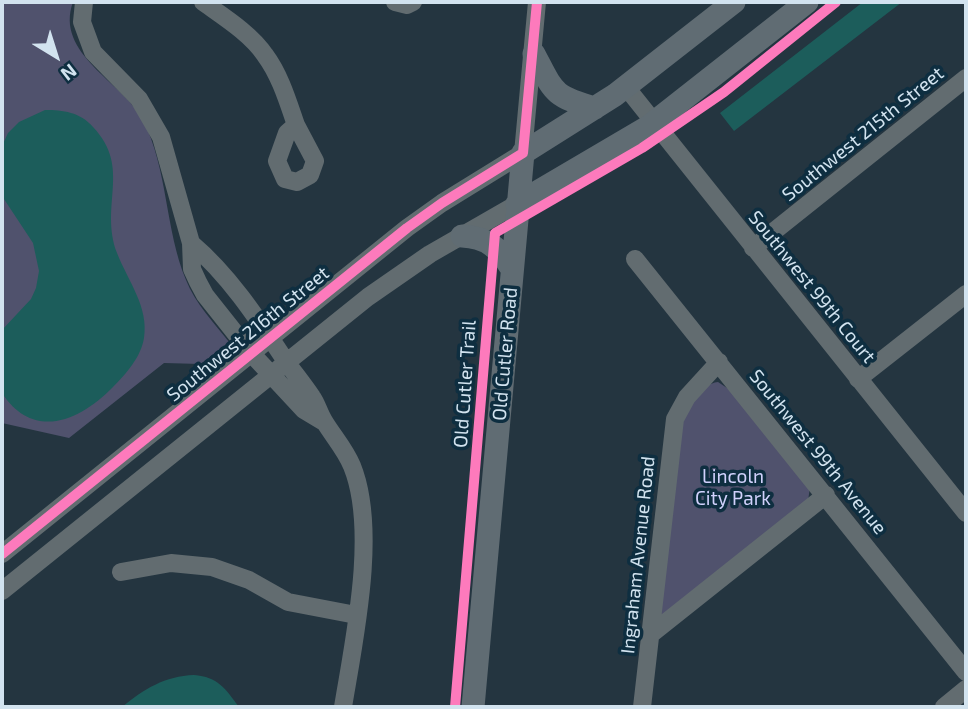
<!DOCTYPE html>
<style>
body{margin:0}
#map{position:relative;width:968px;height:709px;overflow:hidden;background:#243540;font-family:"Exo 2",sans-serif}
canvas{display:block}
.frame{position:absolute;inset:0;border:4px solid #d2e3ef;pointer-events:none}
.north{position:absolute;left:21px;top:21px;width:70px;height:70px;-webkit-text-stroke:5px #0e2e40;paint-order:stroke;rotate:142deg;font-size:19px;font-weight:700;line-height:28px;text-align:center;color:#d2e3ef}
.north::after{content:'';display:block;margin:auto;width:24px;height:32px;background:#d2e3ef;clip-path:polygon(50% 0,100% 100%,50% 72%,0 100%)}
</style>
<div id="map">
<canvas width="968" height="709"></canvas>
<div class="frame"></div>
<div class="north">N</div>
</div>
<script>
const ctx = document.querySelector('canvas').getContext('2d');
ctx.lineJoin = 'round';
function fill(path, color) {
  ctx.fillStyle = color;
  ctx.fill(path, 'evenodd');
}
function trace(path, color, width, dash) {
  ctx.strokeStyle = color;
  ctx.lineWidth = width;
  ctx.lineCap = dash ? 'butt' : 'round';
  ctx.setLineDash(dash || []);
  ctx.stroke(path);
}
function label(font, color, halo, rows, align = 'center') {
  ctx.font = font + ' "Exo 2",sans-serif';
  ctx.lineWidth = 7;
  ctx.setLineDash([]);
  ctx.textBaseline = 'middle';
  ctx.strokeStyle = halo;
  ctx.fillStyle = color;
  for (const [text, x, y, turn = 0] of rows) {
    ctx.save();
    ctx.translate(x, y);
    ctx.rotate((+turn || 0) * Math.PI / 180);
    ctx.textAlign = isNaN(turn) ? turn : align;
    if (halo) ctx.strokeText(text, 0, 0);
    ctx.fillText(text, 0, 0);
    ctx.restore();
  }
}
fill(new Path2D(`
 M 2,2 L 73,2 C 54,54 123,82 143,120 C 168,169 165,230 186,280 C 195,303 214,323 229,342 L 201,364 L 164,363 L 69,438 L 2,423 Z
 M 718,382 L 730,390 L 810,487 L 808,501 L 659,621 L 681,420 C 690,406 700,384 718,382 Z`), '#50526d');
fill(new Path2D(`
 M 863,2 L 902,2 L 734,131 L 720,113 Z
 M 45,110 C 63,110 80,112 93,127 C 132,168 99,205 117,253 C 128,281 149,307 144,338 C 141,357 126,374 113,387 C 81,420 34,442 2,393 L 2,330 L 31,299 L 36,288 L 39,271 L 33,243 L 2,196 L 2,146 L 8,133 L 19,122 Z
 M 194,675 C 218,677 225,688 239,707 L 122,707 C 144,689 165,676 194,675 Z`), '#1c5d5b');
trace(new Path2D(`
 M 84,2 L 82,22 L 93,52 L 139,99 L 161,137 L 191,243 L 192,269 L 198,282 L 205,295 L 251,353 L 304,410 L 324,422
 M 203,2 C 224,17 251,34 265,55 C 280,75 288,102 296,125
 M 395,2 L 407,5 L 413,2
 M 626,87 L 966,513
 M 296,125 L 315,161 L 310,175 L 297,182 L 285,179 L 277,161 L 287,133 Z
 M 191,243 C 230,276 259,321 287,363 C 295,374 304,385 312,397 C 317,404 319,413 324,421 C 333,436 345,449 352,466 C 378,530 354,640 343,707
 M 753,248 L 966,78
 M 635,259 L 966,672
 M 858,379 L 966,294
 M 2,554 L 407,228 L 442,203 L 523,153 L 537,2
 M 121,572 L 171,563 L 212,567 L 249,580 L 288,602 L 356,615
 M 2,591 L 368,297 L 430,254 L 517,204
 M 650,635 L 826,495
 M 642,707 L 675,419 L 687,397 L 719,362
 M 944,707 L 966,689`), '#626c70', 18);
trace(new Path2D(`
 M 534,54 C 554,92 552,96 595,108
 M 517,204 L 648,127 L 807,2
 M 462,236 C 487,237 499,248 512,269
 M 473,707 L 523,153 L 615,95 L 734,2`), '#606c73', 23);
trace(new Path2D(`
 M 2,554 L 407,228 L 442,203 L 523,153 L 537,2
 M 455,707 L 495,233 L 642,148 L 724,92 L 836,2`), '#fd7abc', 10);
label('19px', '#d2e3ef', '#0e2e40', [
 ["Southwest 215th Street",863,134,-39],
 ["Southwest 99th Court",812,287,51],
 ["Southwest 216th Street",248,334,-39],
 ["Old Cutler Road",505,354,-85],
 ["Old Cutler Trail",465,384,-86],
 ["Southwest 99th Avenue",818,452,51],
 ["Ingraham Avenue Road",638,555,-84]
]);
label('19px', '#d1d1fc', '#0e2e40', [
 ["Lincoln",733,477],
 ["City Park",733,499]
]);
</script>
